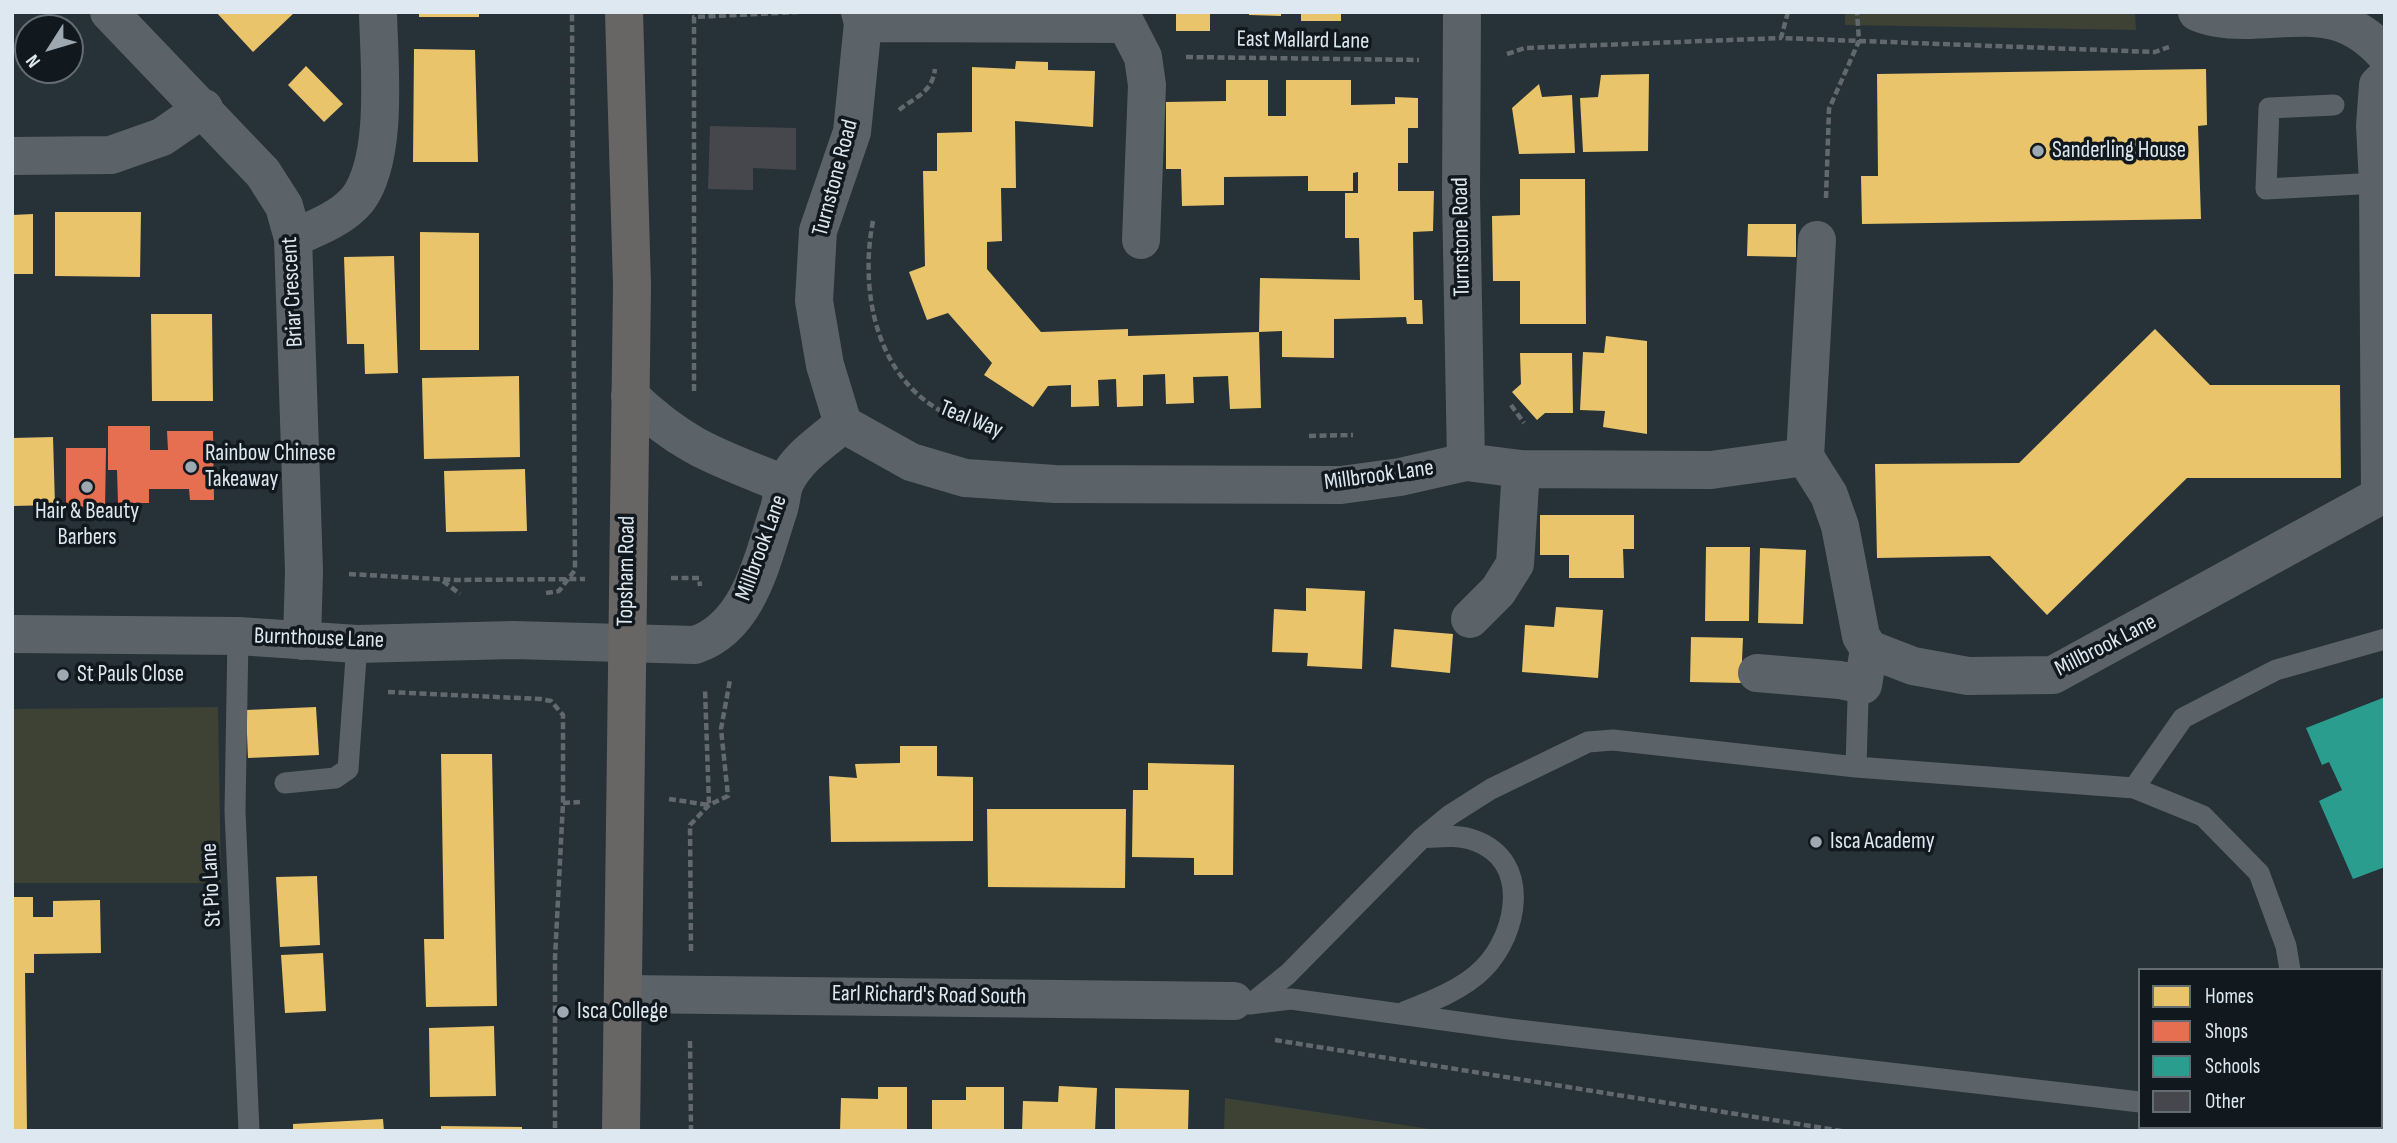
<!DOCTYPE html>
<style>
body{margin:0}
#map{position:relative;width:2397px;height:1143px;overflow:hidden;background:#273138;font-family:"Sofia Sans Condensed",sans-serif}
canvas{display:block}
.frame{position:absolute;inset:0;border:14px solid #dde8f1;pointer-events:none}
.legend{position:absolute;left:2138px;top:968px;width:245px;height:161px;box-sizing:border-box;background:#11191f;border:2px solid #636c73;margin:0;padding:9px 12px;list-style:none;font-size:21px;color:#dde8f1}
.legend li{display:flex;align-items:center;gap:14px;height:35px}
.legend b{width:35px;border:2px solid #636c73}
.north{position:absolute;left:14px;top:14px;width:70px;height:70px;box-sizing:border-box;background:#11191f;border:2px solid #636c73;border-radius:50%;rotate:233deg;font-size:19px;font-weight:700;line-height:28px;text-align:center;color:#dde8f1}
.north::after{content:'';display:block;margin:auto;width:24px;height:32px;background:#9da8b0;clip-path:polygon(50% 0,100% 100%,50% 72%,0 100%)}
</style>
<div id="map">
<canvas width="2397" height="1143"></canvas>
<div class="frame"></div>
<ul class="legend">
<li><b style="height:19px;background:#e9c46a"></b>Homes</li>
<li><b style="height:19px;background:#e76f51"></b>Shops</li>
<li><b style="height:19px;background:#2a9d8f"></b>Schools</li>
<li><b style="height:19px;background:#46474d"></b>Other</li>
</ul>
<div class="north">N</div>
</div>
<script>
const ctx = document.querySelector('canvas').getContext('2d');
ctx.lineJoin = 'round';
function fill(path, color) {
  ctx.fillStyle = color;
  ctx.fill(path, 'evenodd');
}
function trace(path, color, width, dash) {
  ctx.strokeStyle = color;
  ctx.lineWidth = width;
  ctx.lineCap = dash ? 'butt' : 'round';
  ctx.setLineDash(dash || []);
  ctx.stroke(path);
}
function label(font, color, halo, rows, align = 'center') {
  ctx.font = font + ' "Sofia Sans Condensed",sans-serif';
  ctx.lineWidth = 7;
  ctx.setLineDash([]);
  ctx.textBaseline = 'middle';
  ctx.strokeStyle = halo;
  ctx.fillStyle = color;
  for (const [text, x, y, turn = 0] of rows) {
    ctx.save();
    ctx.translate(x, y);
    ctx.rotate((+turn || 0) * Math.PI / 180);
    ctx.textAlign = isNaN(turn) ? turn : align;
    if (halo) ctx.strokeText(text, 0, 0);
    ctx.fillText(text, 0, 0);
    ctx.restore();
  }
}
fill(new Path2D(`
 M 1845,12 L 2135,12 L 2136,30 L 1845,25 Z
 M 218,707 L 221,883 L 12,883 L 12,709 Z
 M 1225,1098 L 1443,1131 L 1224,1131 Z`), '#3d4235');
fill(new Path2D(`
 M 216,12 L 295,12 L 253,52 Z
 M 419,12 L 479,12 L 479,17 L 419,17 Z
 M 1176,12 L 1210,12 L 1210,31 L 1176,31 Z
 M 1249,12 L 1281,12 L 1281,16 L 1249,15 Z
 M 1301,12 L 1341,12 L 1341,21 L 1301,21 Z
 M 414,49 L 475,50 L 478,162 L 413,162 Z
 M 1016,61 L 1048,62 L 1048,70 L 1095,71 L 1093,127 L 1015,121 L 1016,188 L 1001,188 L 1002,241 L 987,242 L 987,269 L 1041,332 L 1128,329 L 1128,336 L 1259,332 L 1260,278 L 1360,280 L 1359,238 L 1345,238 L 1345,193 L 1358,193 L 1358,172 L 1353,173 L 1353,191 L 1308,191 L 1308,176 L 1224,177 L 1224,205 L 1182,206 L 1181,169 L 1166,169 L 1166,102 L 1226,101 L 1226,80 L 1268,80 L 1268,116 L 1286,116 L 1286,80 L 1351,80 L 1351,105 L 1395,104 L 1395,97 L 1418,98 L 1418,128 L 1408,128 L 1408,163 L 1398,163 L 1398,191 L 1434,191 L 1433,231 L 1413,232 L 1414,300 L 1422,300 L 1423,324 L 1407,324 L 1406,317 L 1334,319 L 1334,358 L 1282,357 L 1282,331 L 1259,332 L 1261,408 L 1230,409 L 1228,376 L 1193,377 L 1194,403 L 1166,404 L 1165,374 L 1143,375 L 1143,406 L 1117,407 L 1116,379 L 1098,380 L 1099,406 L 1071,407 L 1071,385 L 1048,386 L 1033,407 L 984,375 L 992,363 L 948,313 L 927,320 L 909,272 L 925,266 L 923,171 L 937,171 L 937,133 L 972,132 L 972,67 L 1015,69 Z
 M 306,66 L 343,104 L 324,122 L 288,85 Z
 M 2206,69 L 2207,125 L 2198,126 L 2201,219 L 1862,224 L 1861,176 L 1878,176 L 1877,74 Z
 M 1649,74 L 1648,151 L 1583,152 L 1580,98 L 1598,97 L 1601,75 Z
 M 1539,84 L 1542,97 L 1572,95 L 1575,153 L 1519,154 L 1512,108 Z
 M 1520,179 L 1585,179 L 1586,324 L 1520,324 L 1520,281 L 1493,281 L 1492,216 L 1520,215 Z
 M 55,212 L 141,212 L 140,277 L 55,276 Z
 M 33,214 L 33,274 L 12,274 L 12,215 Z
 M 1748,224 L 1796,224 L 1796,257 L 1747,256 Z
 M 420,232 L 479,233 L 479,350 L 420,350 Z
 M 394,256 L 398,373 L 365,374 L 364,344 L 347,344 L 344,257 Z
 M 151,314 L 212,314 L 213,401 L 152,401 Z
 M 2155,329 L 2210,385 L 2340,385 L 2341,478 L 2187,478 L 2047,615 L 1990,556 L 1877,558 L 1875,464 L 2019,463 Z
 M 1606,336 L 1647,341 L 1647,434 L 1603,427 L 1605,411 L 1580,410 L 1583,352 L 1604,353 Z
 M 1520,353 L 1572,353 L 1573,413 L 1545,413 L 1537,420 L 1512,392 L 1521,384 Z
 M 519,376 L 520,457 L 424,459 L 422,378 Z
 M 53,437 L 55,505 L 12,506 L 12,438 Z
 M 525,469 L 527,531 L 446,532 L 444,471 Z
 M 1540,515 L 1634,515 L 1634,549 L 1623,549 L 1624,578 L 1569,578 L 1569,555 L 1540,555 Z
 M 1706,547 L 1750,547 L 1749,621 L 1705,621 Z
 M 1760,548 L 1806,550 L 1803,624 L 1758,623 Z
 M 1306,588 L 1365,591 L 1362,669 L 1307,666 L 1308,653 L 1272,652 L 1274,609 L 1306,611 Z
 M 1556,607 L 1603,610 L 1598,678 L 1522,672 L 1525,625 L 1554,627 Z
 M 1394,629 L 1453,634 L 1450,673 L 1391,667 Z
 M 1691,637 L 1743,638 L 1741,683 L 1690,682 Z
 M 316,707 L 319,755 L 248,758 L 246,710 Z
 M 900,746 L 937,746 L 937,776 L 973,777 L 973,841 L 831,842 L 829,776 L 857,778 L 855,764 L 900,763 Z
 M 441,754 L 492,754 L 497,1006 L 426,1007 L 424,939 L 444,939 Z
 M 1148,763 L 1234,765 L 1233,875 L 1194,875 L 1194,858 L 1132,857 L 1133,790 L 1148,790 Z
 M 987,809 L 1126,809 L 1125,888 L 988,887 Z
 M 317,876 L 320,945 L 280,947 L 276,877 Z
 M 12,897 L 33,897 L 33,917 L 53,917 L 53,901 L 100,900 L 101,953 L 34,954 L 34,973 L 25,973 L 27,1131 L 12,1131 Z
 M 323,953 L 326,1011 L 285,1013 L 281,955 Z
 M 494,1026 L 496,1096 L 430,1097 L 429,1028 Z
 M 1059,1086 L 1097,1088 L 1095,1131 L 1022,1131 L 1023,1101 L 1058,1102 Z
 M 878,1087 L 907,1087 L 907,1131 L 840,1131 L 841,1098 L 878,1099 Z
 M 966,1087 L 1004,1087 L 1004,1131 L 932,1131 L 932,1100 L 966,1100 Z
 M 1115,1088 L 1189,1090 L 1188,1131 L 1115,1131 Z
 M 383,1119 L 384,1131 L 293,1131 L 293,1124 Z
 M 441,1126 L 522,1127 L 522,1131 L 441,1131 Z`), '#e9c46a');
fill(new Path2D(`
 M 108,426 L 150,426 L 150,450 L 168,450 L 167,431 L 213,431 L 214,500 L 190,500 L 189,489 L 149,489 L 149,503 L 118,503 L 117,470 L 108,470 Z
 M 66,448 L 106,448 L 105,510 L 66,510 Z`), '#e76f51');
fill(new Path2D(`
 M 2385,697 L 2385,867 L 2353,879 L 2319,801 L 2342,790 L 2329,762 L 2322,765 L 2306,728 Z`), '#2a9d8f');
fill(new Path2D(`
 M 710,126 L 796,128 L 796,170 L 753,168 L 753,190 L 708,189 Z`), '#46474d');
trace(new Path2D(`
 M 1788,12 L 1781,38 L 2155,52 L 2169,47
 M 1507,54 L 1525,48 L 1781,38
 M 1186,57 L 1419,60
 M 899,110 C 916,96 932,93 935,69
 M 1826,198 L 1829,109 L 1859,41 L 1857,12
 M 873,221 C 860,287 874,370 936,408 C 955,420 976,426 996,432
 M 694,391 L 694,17 L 798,12
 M 1511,405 L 1524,423
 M 1309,436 L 1353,435
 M 349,574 L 455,580 L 585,579
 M 671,578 L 699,578 L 700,586
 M 443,581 L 460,594
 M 546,593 L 559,591 L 575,570 L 572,12
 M 388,692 L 540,699 L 551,701 L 563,715 L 563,803 L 555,958 L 555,1131
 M 669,799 L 709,805 L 705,689
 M 563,803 L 580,802
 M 691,951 L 690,825 L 709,805 L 728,796 L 721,729 L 730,680
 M 1275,1040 L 1842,1131
 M 690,1041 L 691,1131
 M 2297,1127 L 2301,1131`), '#62696e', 4.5, [7, 3.5]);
trace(new Path2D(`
 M 2334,105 L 2269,108 L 2266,189 L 2378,183
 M 238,636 L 235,811 L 249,1131
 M 1856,767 L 1858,699 L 1863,685
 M 285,783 L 335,778 L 348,769 L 357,644
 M 2134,788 L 2183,718 L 2276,670 L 2385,639
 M 1249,1004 L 1291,999 L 1509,1029 L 2140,1102
 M 1251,1004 L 1288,974 L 1422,838 L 1450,815 L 1491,789 L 1588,742 L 1613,740 L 1856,767 L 2134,788 L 2203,816 L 2259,873 L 2286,946 L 2290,970
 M 1404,1012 C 1430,1002 1464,989 1484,968 C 1518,933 1531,862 1476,841 C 1459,834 1440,837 1422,838
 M 2206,1131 L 2207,1127`), '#5b6368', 21);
trace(new Path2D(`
 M 109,12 L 263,173 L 284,206 L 293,238 L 304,571 L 302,641
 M 1462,12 L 1461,195 L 1466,462
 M 2197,12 C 2211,19 2229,20 2245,20 C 2304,19 2342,6 2385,54
 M 863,23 L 1126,24 L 1143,57 L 1147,85 L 1141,240
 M 12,156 L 111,155 L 162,137 L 204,108
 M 293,238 C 314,229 343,218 358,199 C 389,157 379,63 378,12
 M 630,396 C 684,448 717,457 784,484
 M 843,424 L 825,365 L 814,301 L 818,231 L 852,132 L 863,23 L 860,12
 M 1805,457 L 1829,495 L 1840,526 L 1861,636 L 1869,649 L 1913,666 L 1968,676 L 2053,675 L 2380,496 L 2378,183 L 2375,126 L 2378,85 L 2385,78
 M 1805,457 L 1817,240
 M 1470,619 L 1498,591 L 1515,564 L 1521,469
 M 12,634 L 238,636 L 357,644 L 513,640 L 695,645 C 749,627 762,560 778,512 C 782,502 781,490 786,481 C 799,456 822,442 843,424 L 911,462 L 965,478 L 1055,484 L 1341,485 L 1400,477 L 1466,462 L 1521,469 L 1711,470 L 1805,457
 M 1757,673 L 1840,680 L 1863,685 L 1869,649
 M 625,994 L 1234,1001`), '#5b6368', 38);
trace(new Path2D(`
 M 621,1131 L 632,285 L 624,12`), '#686565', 38);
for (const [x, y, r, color] of [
 [2038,151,7,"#9da8b0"],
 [191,467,7,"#9da8b0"],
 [87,487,7,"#9da8b0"],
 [63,675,7,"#9da8b0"],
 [1816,842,7,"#9da8b0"],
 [563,1012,7,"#9da8b0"]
]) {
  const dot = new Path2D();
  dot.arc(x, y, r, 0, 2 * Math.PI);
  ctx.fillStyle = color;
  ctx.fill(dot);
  trace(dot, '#11191f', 2.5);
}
label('23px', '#dde8f1', '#11191f', [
 ["East Mallard Lane",1303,41,1],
 ["Turnstone Road",836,178,-75],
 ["Turnstone Road",1462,237,-91],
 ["Briar Crescent",293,292,-93],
 ["Teal Way",971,420,22],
 ["Millbrook Lane",1379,476,-8],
 ["Millbrook Lane",762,548,-70],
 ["Topsham Road",627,571,-89],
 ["Burnthouse Lane",319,639,2],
 ["Millbrook Lane",2106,646,-27],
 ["St Pio Lane",212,885,-93],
 ["Earl Richard's Road South",929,996,1]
]);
label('23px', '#dde8f1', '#11191f', [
 ["Sanderling House",2052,151],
 ["Rainbow Chinese",205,454],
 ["Takeaway",205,480],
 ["Hair & Beauty",87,512,"center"],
 ["Barbers",87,538,"center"],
 ["St Pauls Close",77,675],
 ["Isca Academy",1830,842],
 ["Isca College",577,1012]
], 'left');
</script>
